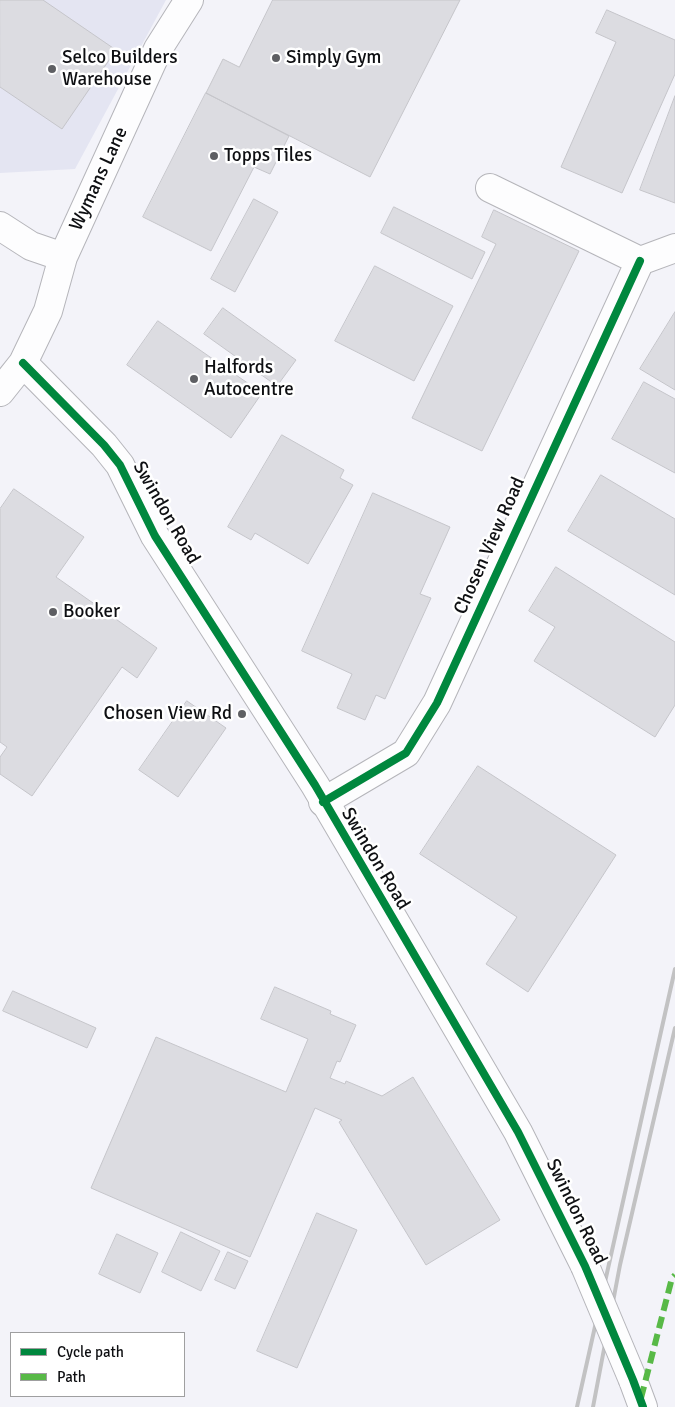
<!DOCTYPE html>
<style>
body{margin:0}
#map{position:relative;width:675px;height:1407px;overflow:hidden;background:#f3f3f9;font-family:Signika,sans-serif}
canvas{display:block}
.legend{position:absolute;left:10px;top:1332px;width:175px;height:65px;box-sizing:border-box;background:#fff;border:1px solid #9f9fa0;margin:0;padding:6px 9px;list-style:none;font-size:15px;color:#0e0f12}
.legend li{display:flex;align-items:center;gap:10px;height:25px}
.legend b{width:25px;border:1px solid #9f9fa0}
</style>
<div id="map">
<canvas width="675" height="1407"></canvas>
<ul class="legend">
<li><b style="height:6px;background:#00873e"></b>Cycle path</li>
<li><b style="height:6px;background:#58b947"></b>Path</li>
</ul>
</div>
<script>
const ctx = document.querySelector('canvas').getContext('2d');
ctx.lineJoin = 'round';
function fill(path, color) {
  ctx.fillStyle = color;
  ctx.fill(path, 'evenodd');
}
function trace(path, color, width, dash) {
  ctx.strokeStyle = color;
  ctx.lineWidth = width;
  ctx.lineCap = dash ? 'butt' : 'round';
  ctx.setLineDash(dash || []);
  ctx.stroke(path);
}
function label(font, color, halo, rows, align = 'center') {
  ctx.font = font + ' Signika,sans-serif';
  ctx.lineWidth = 5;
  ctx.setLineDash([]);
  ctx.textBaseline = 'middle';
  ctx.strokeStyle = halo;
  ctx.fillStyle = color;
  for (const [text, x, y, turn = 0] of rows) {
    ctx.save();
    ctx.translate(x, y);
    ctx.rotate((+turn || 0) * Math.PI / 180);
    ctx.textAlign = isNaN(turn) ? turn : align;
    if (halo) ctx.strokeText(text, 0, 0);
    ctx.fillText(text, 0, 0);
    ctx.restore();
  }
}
fill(new Path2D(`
 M 0,0 L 166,0 L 75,169 L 0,173 Z`), '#e4e5f2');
const building = new Path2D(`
 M 0,0 L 43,0 L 116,50 L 62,129 L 0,87 Z
 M 273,0 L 460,0 L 370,177 L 206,93 L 223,59 L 239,67 Z
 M 607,10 L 675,40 L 675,74 L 622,193 L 561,167 L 616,42 L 596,33 Z
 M 206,93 L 289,136 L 270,174 L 254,167 L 211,251 L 143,217 Z
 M 675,96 L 675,203 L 640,190 Z
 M 254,199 L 278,212 L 235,292 L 211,279 Z
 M 394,207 L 485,252 L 472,279 L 381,233 Z
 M 494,210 L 579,251 L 482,451 L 412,418 L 496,244 L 482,237 Z
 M 375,266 L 453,306 L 414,381 L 335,341 Z
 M 223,308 L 296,360 L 277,386 L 204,334 Z
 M 675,312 L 675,390 L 640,369 Z
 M 158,321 L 262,393 L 231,438 L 127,365 Z
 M 644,382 L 675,399 L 675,473 L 612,439 Z
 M 282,435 L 344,470 L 340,478 L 353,485 L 308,564 L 255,533 L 251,540 L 228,527 Z
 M 601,475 L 675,519 L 675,595 L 568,531 Z
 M 14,489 L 84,537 L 56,577 L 157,648 L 137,678 L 122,667 L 32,796 L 0,774 L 0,757 L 7,747 L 0,742 L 0,509 Z
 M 373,493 L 450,527 L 420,594 L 431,598 L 385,699 L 376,695 L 365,720 L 337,708 L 352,674 L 302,651 Z
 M 556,567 L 675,642 L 675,705 L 655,737 L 534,661 L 555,627 L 529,611 Z
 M 187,701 L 226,728 L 178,797 L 139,770 Z
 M 478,766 L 616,855 L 528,992 L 486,964 L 517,917 L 420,854 Z
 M 275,987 L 331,1011 L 330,1014 L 356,1025 L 340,1062 L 337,1061 L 330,1078 L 345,1084 L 346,1081 L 382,1096 L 413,1077 L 500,1220 L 426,1265 L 339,1122 L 342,1120 L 315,1108 L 250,1257 L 91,1188 L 156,1037 L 286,1092 L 308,1039 L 261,1019 Z
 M 13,991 L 96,1028 L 87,1048 L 3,1011 Z
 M 317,1213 L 357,1230 L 297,1368 L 257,1351 Z
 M 181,1232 L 220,1251 L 201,1291 L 162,1272 Z
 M 117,1234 L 158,1253 L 140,1293 L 99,1274 Z
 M 228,1252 L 248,1261 L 235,1289 L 215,1280 Z`);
fill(building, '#dcdce1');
trace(building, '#c5c5ca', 1);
const minor = new Path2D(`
 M 490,188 L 640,261 L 675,248
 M 323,802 L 406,753 L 437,703 L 640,261`);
const tertiary = new Path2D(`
 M 0,226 L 31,246 L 63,257
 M 23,363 L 104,445 L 120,465 L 155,536 L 315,785 L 518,1132 L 585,1266
 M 0,392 L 23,363 L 48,311 L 63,257 L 158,49 L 189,0
 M 633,1380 L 643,1407`);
trace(minor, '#b5b5ba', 30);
trace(tertiary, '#b5b5ba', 30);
trace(minor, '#fdfdfe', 28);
trace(tertiary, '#fdfdfe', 28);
trace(new Path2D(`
 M 577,1407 L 675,969
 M 593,1407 L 620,1265 L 675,1028`), '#c2c2c3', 4);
const tertiaryBridge = new Path2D(`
 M 585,1266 L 633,1380`);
trace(tertiaryBridge, '#b5b5ba', 30, []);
trace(tertiaryBridge, '#fdfdfe', 28);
trace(new Path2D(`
 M 641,1398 L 672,1278 L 675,1275`), '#58b947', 6, [12, 6]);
trace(new Path2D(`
 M 23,363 L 104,445 L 120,465 L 155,536 L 315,785 L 518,1132 L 585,1266 L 633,1380 L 643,1407
 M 323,802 L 406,753 L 437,703 L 640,261`), '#00873e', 8);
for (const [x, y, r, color] of [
 [276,58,5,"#5e5f63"],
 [52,69,5,"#5e5f63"],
 [214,156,5,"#5e5f63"],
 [194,379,5,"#5e5f63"],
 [53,612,5,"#5e5f63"],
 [242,714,5,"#5e5f63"]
]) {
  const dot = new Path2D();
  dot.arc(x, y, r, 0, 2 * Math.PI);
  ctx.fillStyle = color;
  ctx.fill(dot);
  trace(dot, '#fff', 2);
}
label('19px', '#0e0f12', '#fff', [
 ["Selco Builders",62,58],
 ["Warehouse",62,80],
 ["Simply Gym",286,58],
 ["Topps Tiles",224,156],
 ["Halfords",204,368],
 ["Autocentre",204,390],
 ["Booker",63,612],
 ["Chosen View Rd",232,714,"right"]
], 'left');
label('19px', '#0e0f12', '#fff', [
 ["Wymans Lane",99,179,-65],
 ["Swindon Road",166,513,60],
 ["Chosen View Road",490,546,-66],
 ["Swindon Road",375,859,59],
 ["Swindon Road",576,1212,64]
]);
</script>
